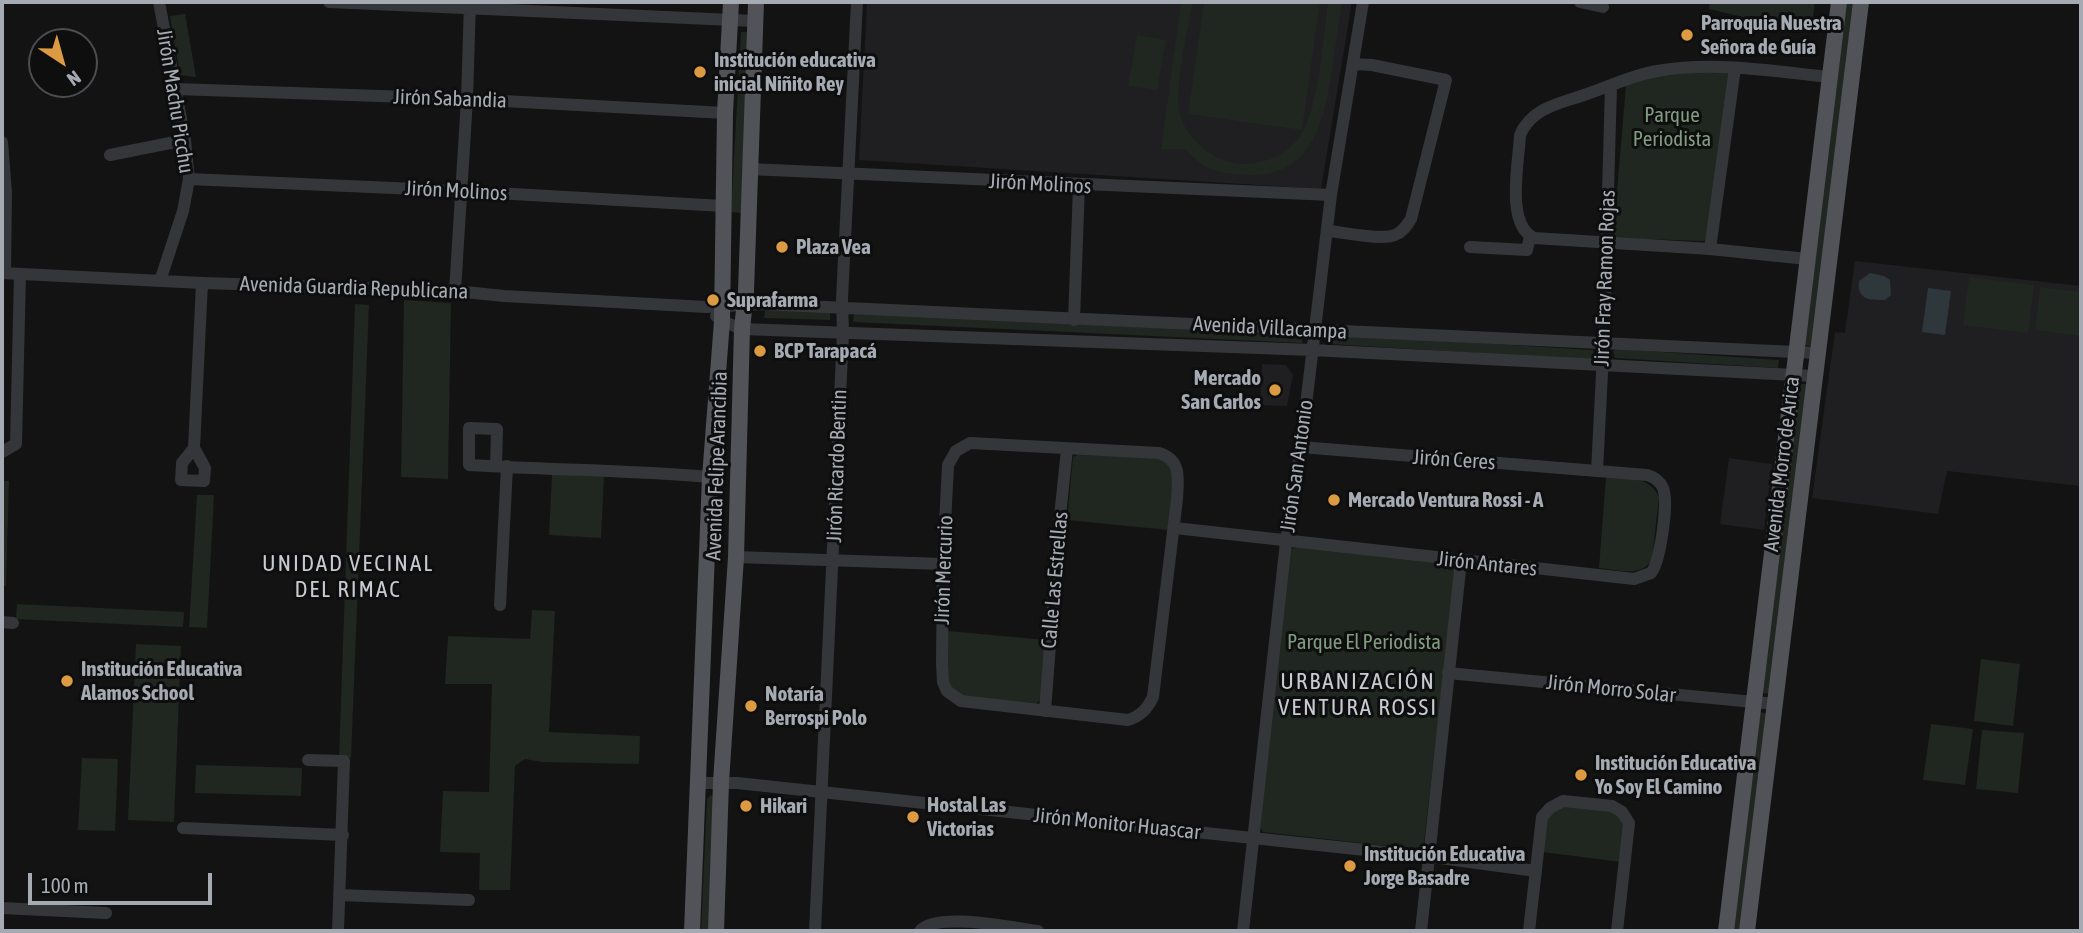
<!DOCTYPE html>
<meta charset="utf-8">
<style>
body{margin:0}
#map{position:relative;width:2083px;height:933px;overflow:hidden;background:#131314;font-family:"Asap Condensed",sans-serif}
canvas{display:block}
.frame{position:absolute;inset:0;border:4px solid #a6abb3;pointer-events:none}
.north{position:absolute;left:28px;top:28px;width:70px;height:70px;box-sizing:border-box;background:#0e0e0f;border:2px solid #4b4d51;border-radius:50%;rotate:144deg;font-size:19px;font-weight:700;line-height:28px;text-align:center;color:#a6abb3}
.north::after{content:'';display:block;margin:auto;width:24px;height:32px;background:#dc9a43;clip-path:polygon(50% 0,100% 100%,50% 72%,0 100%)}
.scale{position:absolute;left:28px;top:873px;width:184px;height:32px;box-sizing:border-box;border:4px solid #a6abb3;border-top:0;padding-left:9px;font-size:21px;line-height:24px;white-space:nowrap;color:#a6abb3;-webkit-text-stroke:5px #0e0e0f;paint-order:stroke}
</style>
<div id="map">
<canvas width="2083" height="933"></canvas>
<div class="frame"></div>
<div class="north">N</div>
<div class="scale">100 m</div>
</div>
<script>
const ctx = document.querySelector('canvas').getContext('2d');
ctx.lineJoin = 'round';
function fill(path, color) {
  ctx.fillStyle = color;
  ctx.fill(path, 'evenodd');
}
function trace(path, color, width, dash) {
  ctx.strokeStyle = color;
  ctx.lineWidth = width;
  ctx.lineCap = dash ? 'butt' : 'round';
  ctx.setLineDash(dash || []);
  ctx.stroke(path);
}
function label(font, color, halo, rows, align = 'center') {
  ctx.font = font + ' "Asap Condensed",sans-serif';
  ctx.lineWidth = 6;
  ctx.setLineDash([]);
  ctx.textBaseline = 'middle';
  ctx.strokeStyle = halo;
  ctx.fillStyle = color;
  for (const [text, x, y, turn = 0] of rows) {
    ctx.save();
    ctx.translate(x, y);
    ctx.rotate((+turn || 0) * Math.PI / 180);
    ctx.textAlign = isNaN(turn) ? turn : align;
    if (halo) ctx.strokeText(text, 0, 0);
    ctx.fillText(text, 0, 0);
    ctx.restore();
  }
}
fill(new Path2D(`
 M 867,2 L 1352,2 L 1321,189 L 859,160 Z
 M 1855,261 L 2081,286 L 2081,486 L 1947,471 L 1938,514 L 1812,498 L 1835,332 L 1845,333 Z
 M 1262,364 L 1286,365 L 1293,375 L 1287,406 L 1260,405 Z
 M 1729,458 L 1772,464 L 1764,530 L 1720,524 Z`), '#1f1f21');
fill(new Path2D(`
 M 1181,2 L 1193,2 C 1188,30 1174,87 1180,114 C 1183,127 1193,140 1204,149 C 1215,158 1228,163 1243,164 C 1265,164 1285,155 1299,138 C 1319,111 1323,36 1328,2 L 1342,2 C 1339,25 1335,48 1332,71 C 1324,122 1312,178 1247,175 C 1218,173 1205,171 1185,149 L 1161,149 Z
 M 1204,2 L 1320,2 L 1302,130 L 1188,114 Z
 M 1710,2 L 1815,2 L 1811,33 L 1709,9 Z
 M 1845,2 L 1854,2 L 1812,346 L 1801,345 Z
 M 185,14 L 196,77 L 180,75 L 170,16 Z
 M 741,32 L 748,32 L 741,213 L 731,212 Z
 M 1137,35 L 1166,40 L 1157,90 L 1128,86 Z
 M 1711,70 L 1729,73 L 1709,235 L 1704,241 L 1613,238 L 1626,85 L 1656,76 Z
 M 1969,277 L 2034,285 L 2028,333 L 1963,325 Z
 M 2040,287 L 2081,292 L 2081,336 L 2035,330 Z
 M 404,300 L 451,303 L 448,479 L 401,477 Z
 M 355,304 L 369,305 L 351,758 L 339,757 Z
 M 765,310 L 830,312 L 830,320 L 764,318 Z
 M 854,312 L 1303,336 L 1302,343 L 853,322 Z
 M 1328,334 L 1593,350 L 1593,360 L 1330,344 Z
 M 1617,349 L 1779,360 L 1778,368 L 1615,358 L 1613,351 Z
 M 1798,384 L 1809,384 L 1771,694 L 1761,693 Z
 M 1078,455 L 1163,457 L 1169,461 L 1174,478 L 1168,530 L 1067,520 L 1073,457 Z
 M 552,474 L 604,476 L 601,538 L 549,535 Z
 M 1606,477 C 1627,479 1649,475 1659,497 L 1652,559 C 1642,578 1618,570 1599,568 Z
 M 2,481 L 9,481 L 6,586 L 2,586 Z
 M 197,495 L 214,495 L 207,628 L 189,627 Z
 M 1297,546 L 1450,564 L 1456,569 L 1423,850 L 1263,832 L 1260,827 L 1290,550 Z
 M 17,604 L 184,612 L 183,627 L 16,619 Z
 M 532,610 L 555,611 L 549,732 L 640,736 L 639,764 L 542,762 L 525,759 L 515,766 L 510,890 L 479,890 L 480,853 L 440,852 L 443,791 L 489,792 L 492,684 L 445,684 L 448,636 L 530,639 Z
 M 948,631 L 1046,640 L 1040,700 L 1036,704 L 963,698 C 939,686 947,654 948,631 Z
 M 136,644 L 181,646 L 174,822 L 128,820 Z
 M 1981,659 L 2020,664 L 2013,726 L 1974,721 Z
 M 1759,712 L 1768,714 L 1742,931 L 1732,931 Z
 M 1931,724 L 1973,729 L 1965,785 L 1923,780 Z
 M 1982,730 L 2024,733 L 2018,793 L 1976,789 Z
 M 82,758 L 118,759 L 115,831 L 78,830 Z
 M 196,765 L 302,768 L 301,796 L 195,793 Z
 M 711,795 L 714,798 L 709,931 L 701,931 L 707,799 Z
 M 1567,803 L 1611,809 L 1626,823 L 1621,862 L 1542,852 L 1545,818 Z`), '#202620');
fill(new Path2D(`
 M 1870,273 L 1884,276 L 1890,280 L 1891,295 L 1885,300 C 1869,300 1857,300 1859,281 Z
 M 1928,288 L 1951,291 L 1945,335 L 1922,332 Z`), '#2e373c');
trace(new Path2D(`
 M 159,2 L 185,140 L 189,179 L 183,211 L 160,281
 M 329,2 L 755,21
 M 1580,2 L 1603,7
 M 176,89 L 467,99 L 725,113
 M 2,142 L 6,193 L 5,273
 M 110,155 L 185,140
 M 749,169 L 1331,195
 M 189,179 L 461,191 L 723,206
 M 1328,231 C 1344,232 1381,241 1395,235 C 1403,232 1407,225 1411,219 L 1446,80 L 1372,65 L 1354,64
 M 1470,247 L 1527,250 L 1530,236
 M 1710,249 L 1735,68
 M 1807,259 L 1710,249 L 1534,238 C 1505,224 1519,162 1520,135 C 1531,109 1557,104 1581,96 C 1606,88 1632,75 1657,71 C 1714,61 1772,71 1829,77
 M 2,273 L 202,283 L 455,291 L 504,296 L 706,307 L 761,304 L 1817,353
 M 455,291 L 467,99 L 470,2
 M 716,316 L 722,321 L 742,329 L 1312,350 L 1814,376
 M 1074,320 L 1079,186
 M 970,443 L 1159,453 C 1182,460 1178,479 1177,499 L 1153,697 C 1147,709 1141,716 1128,720 L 961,701 L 947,691 L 943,682 L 942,663 L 943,564 L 948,465 L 956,451 Z
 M 194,448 L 182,463 L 181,480 L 204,481 L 205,468 L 194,448 L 202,283
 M 2,452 L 16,444 L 20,274
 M 496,466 L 497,429 L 469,428 L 469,465 C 549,470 630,470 710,477
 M 1597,471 L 1604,334 L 1611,86
 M 1175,528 L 1634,579 L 1651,573 C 1660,563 1669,502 1663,488 C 1660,481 1654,477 1647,475 L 1301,447
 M 736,557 L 943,564
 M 500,605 L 507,466
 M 2,622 L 13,623
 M 1448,673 L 1775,704
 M 1045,711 L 1059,526 L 1067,449
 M 308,760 L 344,761 L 338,931
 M 698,783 L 737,783 L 1440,858 L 1536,871
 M 183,828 L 343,835
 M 340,895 L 469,900
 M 2,908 L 106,913
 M 815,931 L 843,333 L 842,299 L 857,2
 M 920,931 C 936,911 1013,928 1038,931
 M 1243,931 L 1286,542 L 1301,447 L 1331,195 L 1363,2
 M 1421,931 L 1461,561
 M 1529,931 L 1542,817 L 1550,808 L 1563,801 L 1612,806 L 1622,812 L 1629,823 L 1617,931`), '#353639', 12);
trace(new Path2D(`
 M 692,931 L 710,477 L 722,321 L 725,113 L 731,2
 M 716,931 L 721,782 L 736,557 L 742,329 L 746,291 L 756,2
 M 1726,931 L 1839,2
 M 1747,931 L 1861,2`), '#515358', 16);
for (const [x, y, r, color] of [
 [1687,35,7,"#dc9a43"],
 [700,72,7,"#dc9a43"],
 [782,247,7,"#dc9a43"],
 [713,300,7,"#dc9a43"],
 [760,351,7,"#dc9a43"],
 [1275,390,7,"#dc9a43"],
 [1334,500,7,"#dc9a43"],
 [67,681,7,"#dc9a43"],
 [751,706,7,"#dc9a43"],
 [1581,775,7,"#dc9a43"],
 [746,806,7,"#dc9a43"],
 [913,817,7,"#dc9a43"],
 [1350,866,7,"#dc9a43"]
]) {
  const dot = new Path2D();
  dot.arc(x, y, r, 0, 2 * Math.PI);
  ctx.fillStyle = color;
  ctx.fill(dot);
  trace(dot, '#0e0e0f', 2.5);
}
label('bold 21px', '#a6abb3', '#0e0e0f', [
 ["Parroquia Nuestra",1701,23],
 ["Señora de Guía",1701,47],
 ["Institución educativa",714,60],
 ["inicial Niñito Rey",714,84],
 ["Plaza Vea",796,247],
 ["Suprafarma",727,300],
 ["BCP Tarapacá",774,351],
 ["Mercado",1261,378,"right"],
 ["San Carlos",1261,402,"right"],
 ["Mercado Ventura Rossi - A",1348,500],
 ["Institución Educativa",81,669],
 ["Alamos School",81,693],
 ["Notaría",765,694],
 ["Berrospi Polo",765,718],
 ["Institución Educativa",1595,763],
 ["Yo Soy El Camino",1595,787],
 ["Hostal Las",927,805],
 ["Victorias",927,829],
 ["Hikari",760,806],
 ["Institución Educativa",1364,854],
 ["Jorge Basadre",1364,878]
], 'left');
label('21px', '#a6abb3', '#0e0e0f', [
 ["Jirón Sabandia",450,99,2],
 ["Jirón Machu Picchu",175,101,81],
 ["Jirón Molinos",1040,184,3],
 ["Jirón Molinos",456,191,3],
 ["Jirón Fray Ramon Rojas",1605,278,-88],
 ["Avenida Guardia Republicana",354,288,2],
 ["Avenida Villacampa",1270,328,3],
 ["Jirón Ceres",1454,460,4],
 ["Avenida Morro de Arica",1782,464,-83],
 ["Avenida Felipe Arancibia",717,466,-88],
 ["Jirón Ricardo Bentin",837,466,-88],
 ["Jirón San Antonio",1297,466,-82],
 ["Jirón Antares",1487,564,6],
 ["Jirón Mercurio",944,570,-88],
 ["Calle Las Estrellas",1055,580,-85],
 ["Jirón Morro Solar",1611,689,6],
 ["Jirón Monitor Huascar",1117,824,6]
]);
label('21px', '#809c7f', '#0e0e0f', [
 ["Parque",1672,115],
 ["Periodista",1672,139],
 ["Parque El Periodista",1364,642]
]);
ctx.letterSpacing = '2px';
label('23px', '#c7cad0', '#0e0e0f', [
 ["UNIDAD VECINAL",348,564],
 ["DEL RIMAC",348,590],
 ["URBANIZACIÓN",1358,682],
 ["VENTURA ROSSI",1358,708]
]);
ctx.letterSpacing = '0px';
</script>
